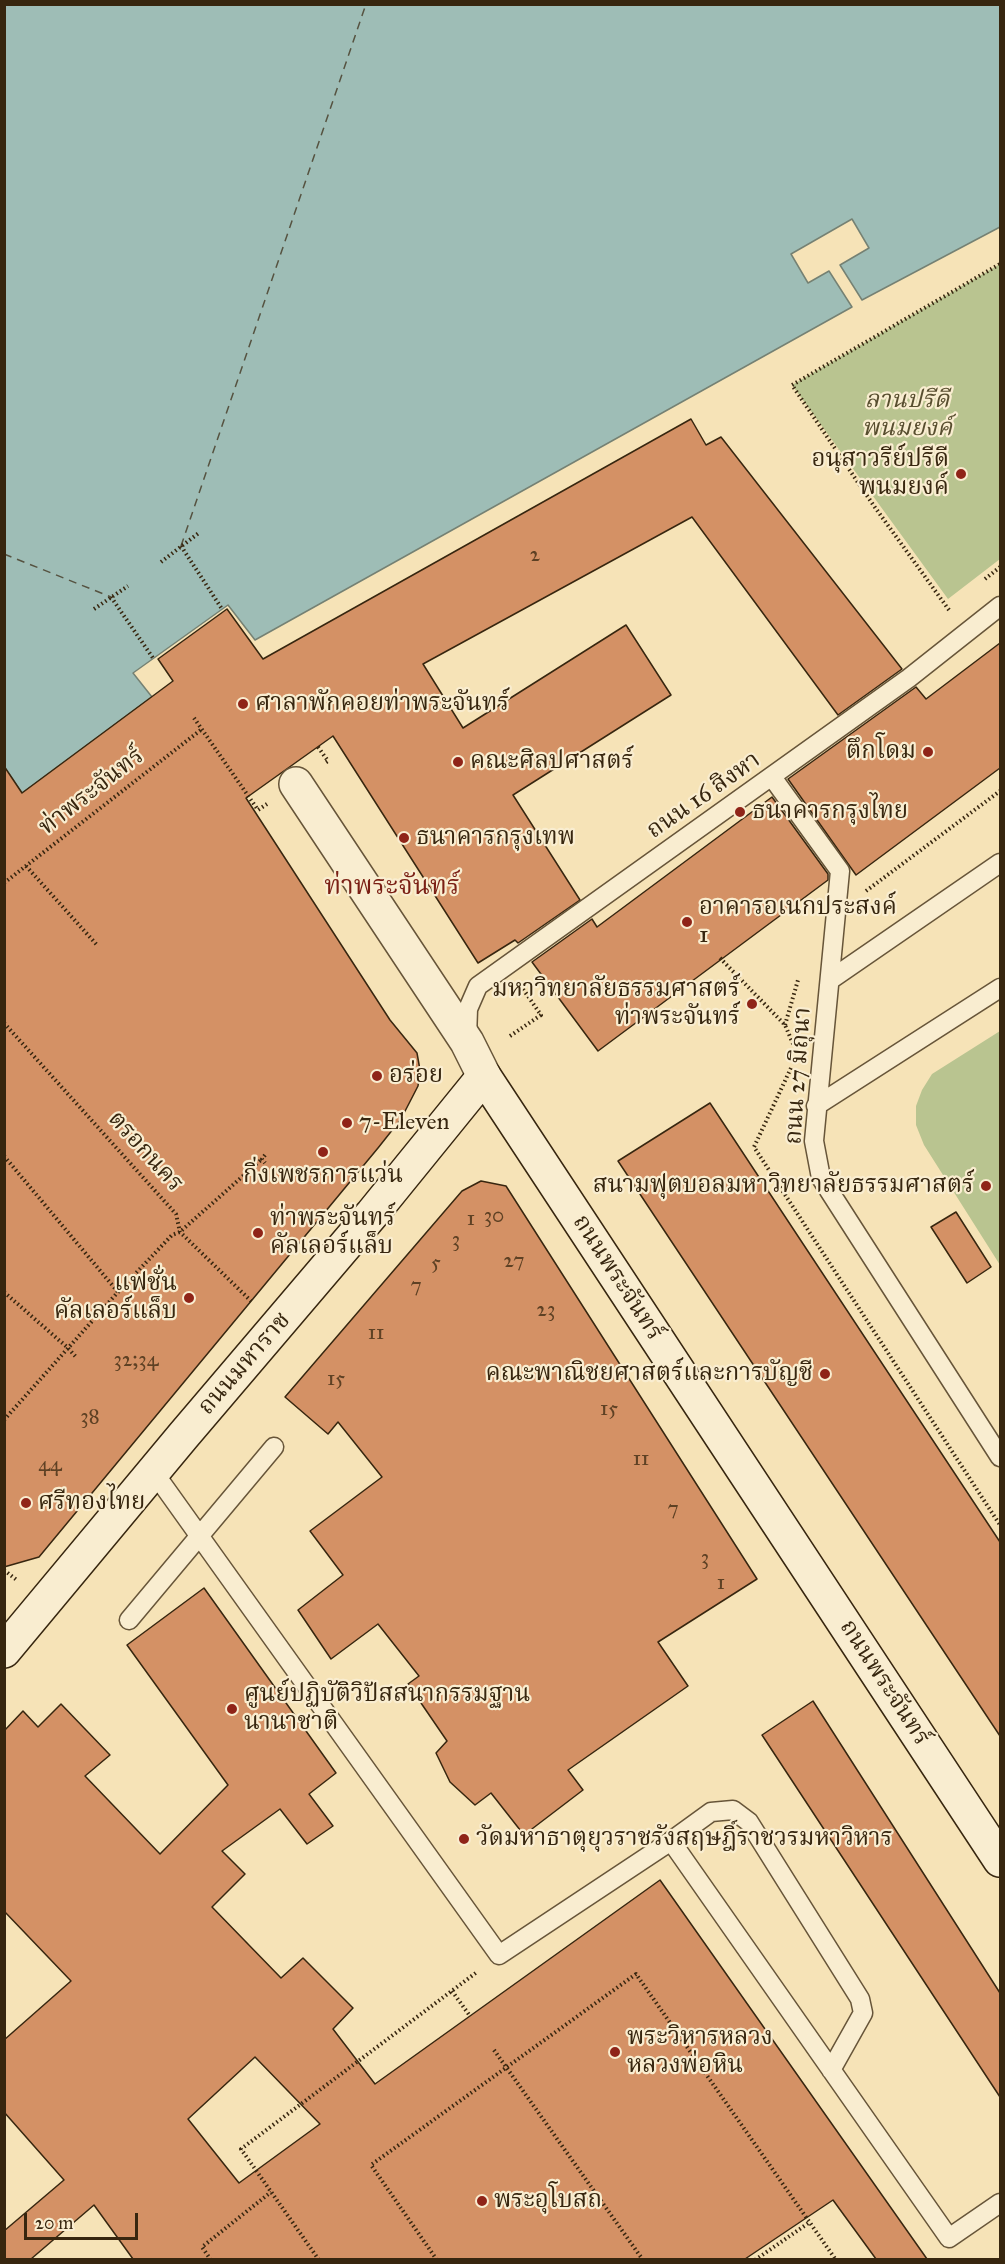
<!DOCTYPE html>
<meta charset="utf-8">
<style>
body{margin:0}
#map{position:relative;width:1005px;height:2264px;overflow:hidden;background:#f6e3b7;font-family:"IM FELL Great Primer",serif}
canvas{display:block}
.frame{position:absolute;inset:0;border:6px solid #37260f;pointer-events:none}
.scale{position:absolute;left:24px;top:2213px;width:114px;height:27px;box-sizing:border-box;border:3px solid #37260f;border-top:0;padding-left:8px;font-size:18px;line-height:21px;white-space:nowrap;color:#37260f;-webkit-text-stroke:4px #f9edd0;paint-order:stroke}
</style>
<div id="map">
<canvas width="1005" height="2264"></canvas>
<div class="frame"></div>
<div class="scale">20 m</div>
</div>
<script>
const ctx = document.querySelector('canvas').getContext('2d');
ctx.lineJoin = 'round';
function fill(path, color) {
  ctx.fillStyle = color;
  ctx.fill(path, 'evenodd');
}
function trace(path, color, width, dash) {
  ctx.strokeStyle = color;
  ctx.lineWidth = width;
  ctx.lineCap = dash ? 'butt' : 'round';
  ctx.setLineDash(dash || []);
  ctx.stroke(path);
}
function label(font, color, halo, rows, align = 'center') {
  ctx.font = font + ' "IM FELL Great Primer","Noto Serif Thai",serif';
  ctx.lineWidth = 4.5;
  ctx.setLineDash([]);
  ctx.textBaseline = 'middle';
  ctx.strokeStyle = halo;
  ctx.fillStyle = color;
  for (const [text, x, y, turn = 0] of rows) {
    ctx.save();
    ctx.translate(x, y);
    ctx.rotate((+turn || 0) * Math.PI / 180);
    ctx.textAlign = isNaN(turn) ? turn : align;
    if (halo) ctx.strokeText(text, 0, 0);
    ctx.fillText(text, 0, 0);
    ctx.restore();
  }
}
fill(new Path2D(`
 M 1000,264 L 1000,559 L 948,599 L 792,385 Z
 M 1000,1031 L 1000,1265 L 924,1145 L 916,1125 L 916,1106 L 922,1090 L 932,1074 Z`), '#b9c490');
const water = new Path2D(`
 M 5,5 L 1000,5 L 1000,227 L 862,300 L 840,265 L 869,248 L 852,219 L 791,254 L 808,283 L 829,271 L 852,307 L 255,640 L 228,605 L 133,673 L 152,697 L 22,793 L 9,774 L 5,777 Z`);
fill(water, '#9ebdb6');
trace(water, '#758173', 1.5);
trace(new Path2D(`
 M 181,546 L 366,4
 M 4,554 L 111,597`), '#565341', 1.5, [8, 6]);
const building = new Path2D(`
 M 691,419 L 706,445 L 721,437 L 902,669 L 838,715 L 692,517 L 423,664 L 463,728 L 626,625 L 671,695 L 513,795 L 580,900 L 518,943 L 515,940 L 478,963 L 333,736 L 246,798 L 390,1020 L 417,1053 L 420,1070 L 418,1086 L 401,1119 L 378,1148 L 39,1557 L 4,1567 L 4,766 L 22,793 L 173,681 L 158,659 L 227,609 L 263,659 Z
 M 1000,643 L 1000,768 L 856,875 L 788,779 L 916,687 L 926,699 Z
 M 772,797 L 828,874 L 828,880 L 598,1051 L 532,962 L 592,919 L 597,927 Z
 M 710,1103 L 1000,1542 L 1000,1736 L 618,1161 Z
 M 481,1181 L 506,1186 L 757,1579 L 658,1642 L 688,1686 L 568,1770 L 583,1790 L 524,1835 L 491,1793 L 475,1805 L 450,1782 L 436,1753 L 447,1741 L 408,1684 L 419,1676 L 378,1624 L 331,1659 L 298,1610 L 343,1575 L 310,1531 L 382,1477 L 338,1422 L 328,1434 L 285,1397 L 462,1191 Z
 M 956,1212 L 991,1267 L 967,1283 L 931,1227 Z
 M 204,1588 L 336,1773 L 309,1794 L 333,1826 L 307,1844 L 280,1809 L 222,1851 L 245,1874 L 212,1907 L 281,1978 L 303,1958 L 353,2008 L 333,2029 L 375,2084 L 660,1880 L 927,2259 L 876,2259 L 833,2200 L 745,2259 L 133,2259 L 94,2205 L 31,2259 L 4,2259 L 4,2231 L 64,2180 L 4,2112 L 4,2040 L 71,1981 L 4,1911 L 4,1731 L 23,1711 L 38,1727 L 61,1704 L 110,1755 L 85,1776 L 160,1854 L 228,1785 L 127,1645 ZM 255,2057 L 320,2124 L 239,2183 L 188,2119 Z
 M 813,1701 L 1000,1993 L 1000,2097 L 762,1735 Z`);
fill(building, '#d49165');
trace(building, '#37260f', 1.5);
const lane = new Path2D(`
 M 772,777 L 840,871 L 814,1141 L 821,1178 L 1000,1457
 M 830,980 L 1000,863
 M 467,1038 L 468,1009 L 478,986 L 909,678 L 1000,606
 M 816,1106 L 1000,988
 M 153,1471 L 499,1955 L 671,1841 L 949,2238 L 1000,2203
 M 129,1620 L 274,1447
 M 671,1841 L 711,1812 L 733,1810 L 749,1822 L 860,1999 L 863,2013 L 831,2070`);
const street = new Path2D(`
 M 296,784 L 467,1042 L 484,1076`);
const secondary = new Path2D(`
 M 4,1651 L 183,1436 L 372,1214 L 484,1076 L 1000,1860`);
trace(lane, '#675539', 21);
trace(street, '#675539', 36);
trace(secondary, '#37260f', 36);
trace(new Path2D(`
 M 181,546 L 222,609
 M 161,562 L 200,532
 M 985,579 L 1000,567
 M 111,597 L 153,658
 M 94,609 L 128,586
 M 949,610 L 874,506 L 792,385 L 1000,264
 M 194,718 L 258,810 L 267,804
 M 318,747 L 328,761 L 325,763
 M 26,866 L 97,945
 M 4,883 L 202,729
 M 866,891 L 1000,791
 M 720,958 L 785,1025 L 794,1046
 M 4,1023 L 176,1214 L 180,1232 L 251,1301
 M 785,1025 L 798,980
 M 510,1036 L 541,1015 L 523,989
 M 791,1068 L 754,1147 L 1000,1525
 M 265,1155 L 262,1159 L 265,1163
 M 4,1156 L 118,1292
 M 4,1292 L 68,1348 L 76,1357
 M 4,1420 L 118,1292 L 172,1235 L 180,1232 L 262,1159
 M 4,1570 L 18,1581
 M 452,1991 L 470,2016
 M 494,2050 L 643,2260
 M 211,2260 L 202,2247 L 271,2192
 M 319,2260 L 241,2149 L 477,1972
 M 437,2260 L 371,2165 L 636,1974 L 836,2260
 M 755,2260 L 810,2222`), '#37260f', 4, [1.5, 3]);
trace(lane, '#f9edd0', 18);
trace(street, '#f9edd0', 33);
trace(secondary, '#f9edd0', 33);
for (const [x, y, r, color] of [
 [961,474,6,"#8f2418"],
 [243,704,6,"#8f2418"],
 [928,752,6,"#8f2418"],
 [458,762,6,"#8f2418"],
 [740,812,6,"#8f2418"],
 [404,838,6,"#8f2418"],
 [687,922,6,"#8f2418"],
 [752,1004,6,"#8f2418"],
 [377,1076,6,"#8f2418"],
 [347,1123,6,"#8f2418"],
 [323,1152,6,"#8f2418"],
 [986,1186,6,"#8f2418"],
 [258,1233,6,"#8f2418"],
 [189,1298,6,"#8f2418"],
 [825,1374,6,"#8f2418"],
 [26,1503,6,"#8f2418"],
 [232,1709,6,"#8f2418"],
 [464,1839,6,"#8f2418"],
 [615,2052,6,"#8f2418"],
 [482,2201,6,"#8f2418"]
]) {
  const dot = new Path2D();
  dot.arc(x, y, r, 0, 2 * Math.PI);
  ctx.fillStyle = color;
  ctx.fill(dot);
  trace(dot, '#f9edd0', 2);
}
label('21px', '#5e4124', null, [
 ["2",535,556],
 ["30",494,1217],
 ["1",471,1220],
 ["3",456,1241],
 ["27",514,1262],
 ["5",436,1264],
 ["7",416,1287],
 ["23",546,1311],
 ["11",376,1334],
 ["32;34",136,1361],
 ["15",336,1380],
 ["15",609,1410],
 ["38",90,1418],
 ["11",641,1460],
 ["44",50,1466],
 ["7",673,1510],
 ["3",705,1559],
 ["1",721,1584]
]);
label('italic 24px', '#584e2f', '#f9edd0', [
 ["ลานปรีดี",907,401],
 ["พนมยงค์",907,429]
]);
label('24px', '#37260f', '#f9edd0', [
 ["อนุสาวรีย์ปรีดี",949,460,"right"],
 ["พนมยงค์",949,488,"right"],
 ["ศาลาพักคอยท่าพระจันทร์",255,704],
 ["ตึกโดม",916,752,"right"],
 ["คณะศิลปศาสตร์",470,762],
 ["ธนาคารกรุงไทย",752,812],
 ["ธนาคารกรุงเทพ",416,838],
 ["อาคารอเนกประสงค์",699,908],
 ["1",699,936],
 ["มหาวิทยาลัยธรรมศาสตร์",740,990,"right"],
 ["ท่าพระจันทร์",740,1018,"right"],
 ["อร่อย",389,1076],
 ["7-Eleven",359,1123],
 ["กิ่งเพชรการแว่น",323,1176,"center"],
 ["สนามฟุตบอลมหาวิทยาลัยธรรมศาสตร์",974,1186,"right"],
 ["ท่าพระจันทร์",270,1219],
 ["คัลเลอร์แล็บ",270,1247],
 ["แฟชั่น",177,1284,"right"],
 ["คัลเลอร์แล็บ",177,1312,"right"],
 ["คณะพาณิชยศาสตร์และการบัญชี",813,1374,"right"],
 ["ศรีทองไทย",38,1503],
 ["ศูนย์ปฏิบัติวิปัสสนากรรมฐาน",244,1695],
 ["นานาชาติ",244,1723],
 ["วัดมหาธาตุยุวราชรังสฤษฎิ์ราชวรมหาวิหาร",476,1839],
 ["พระวิหารหลวง",627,2038],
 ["หลวงพ่อหิน",627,2066],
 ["พระอุโบสถ",494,2201]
], 'left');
label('24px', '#37260f', '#f9edd0', [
 ["ท่าพระจันทร์",92,792,-38],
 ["ถนน 16 สิงหา",704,796,-35],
 ["ถนน 27 มิถุนา",799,1076,-86],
 ["ตรอกนคร",145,1152,48],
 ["ถนนพระจันทร์",617,1278,57],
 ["ถนนมหาราช",245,1364,-49],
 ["ถนนพระจันทร์",884,1683,57]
]);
label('26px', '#7a1f14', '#f9edd0', [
 ["ท่าพระจันทร์",392,888]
]);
</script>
